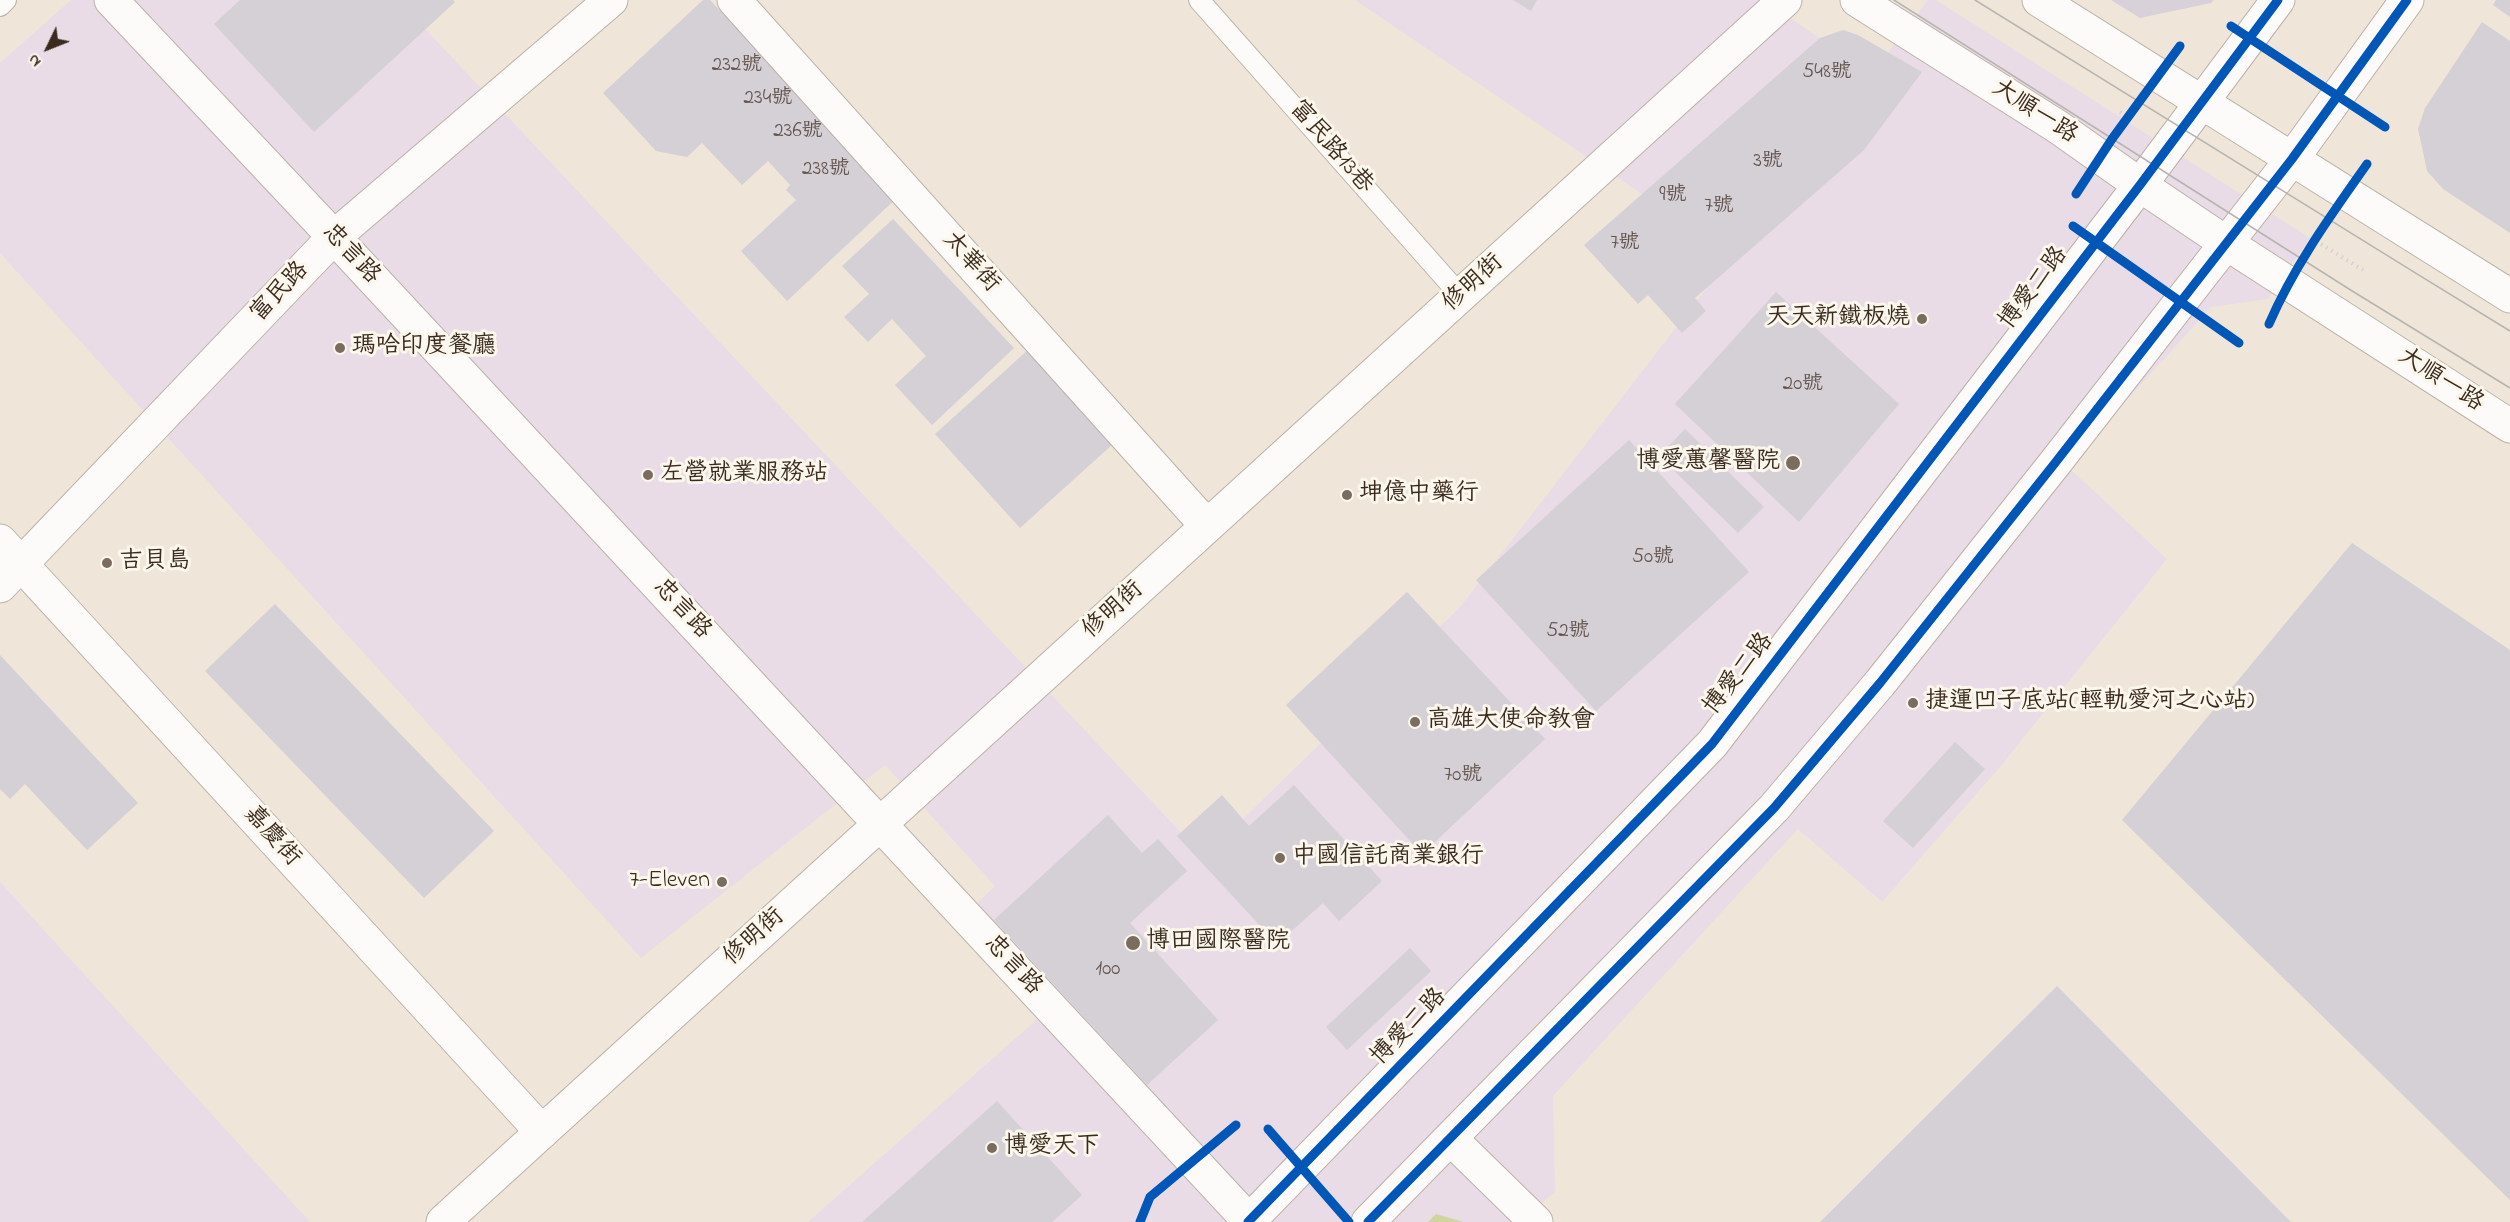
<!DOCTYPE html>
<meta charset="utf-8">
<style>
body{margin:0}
#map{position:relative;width:2510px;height:1222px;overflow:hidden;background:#efe6d9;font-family:"Indie Flower",sans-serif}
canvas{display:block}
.north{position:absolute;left:18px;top:18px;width:60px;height:60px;-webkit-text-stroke:4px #fbf7ec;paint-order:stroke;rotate:227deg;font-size:16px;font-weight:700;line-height:24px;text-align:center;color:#3b2a1e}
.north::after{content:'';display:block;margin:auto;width:21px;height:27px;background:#3b2a1e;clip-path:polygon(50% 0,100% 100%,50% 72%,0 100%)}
</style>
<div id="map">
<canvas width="2510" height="1222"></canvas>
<div class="north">N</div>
</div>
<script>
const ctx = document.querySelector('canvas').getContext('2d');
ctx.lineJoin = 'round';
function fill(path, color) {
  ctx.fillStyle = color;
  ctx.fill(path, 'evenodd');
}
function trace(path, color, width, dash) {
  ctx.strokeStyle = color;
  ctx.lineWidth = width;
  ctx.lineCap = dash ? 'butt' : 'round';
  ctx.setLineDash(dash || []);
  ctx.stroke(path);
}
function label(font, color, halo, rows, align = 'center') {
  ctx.font = font + ' "Indie Flower","LXGW WenKai TC",sans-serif';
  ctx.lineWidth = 6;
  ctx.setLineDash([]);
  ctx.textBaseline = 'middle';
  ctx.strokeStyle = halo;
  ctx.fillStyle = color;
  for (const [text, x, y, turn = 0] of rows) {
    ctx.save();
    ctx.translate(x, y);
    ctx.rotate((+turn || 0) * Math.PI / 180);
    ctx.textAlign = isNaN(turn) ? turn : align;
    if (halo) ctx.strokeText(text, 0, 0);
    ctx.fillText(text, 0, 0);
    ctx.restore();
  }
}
fill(new Path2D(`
 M 71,0 L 398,0 L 1204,857 L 1461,606 L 1732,255 L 1355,0 L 1763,0 L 1872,73 L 1928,0 L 1936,0 L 2310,238 L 2268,299 L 2211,307 L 2067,466 L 2167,559 L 2000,767 L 1882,902 L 1798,829 L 1553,1096 L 1555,1192 L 1519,1222 L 1464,1222 L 1436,1215 L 1428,1222 L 808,1222 L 1060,999 L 975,905 L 995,886 L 885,765 L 641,958 L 0,253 L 0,63 Z
 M 0,882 L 310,1222 L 0,1222 Z`), '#e9dce6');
fill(new Path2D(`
 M 2111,0 L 2214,0 L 2211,3 L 2140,18 Z`), '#d8d1d9');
fill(new Path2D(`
 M 1436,1214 L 1464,1222 L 1428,1222 Z`), '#d0d59c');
fill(new Path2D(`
 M 240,0 L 453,0 L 455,2 L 314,132 L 214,24 Z
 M 703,0 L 710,0 L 728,19 L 735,13 L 902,193 L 787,301 L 741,251 L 796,200 L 786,190 L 790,185 L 768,161 L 742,185 L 702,143 L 687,157 L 656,151 L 603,93 Z
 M 1513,0 L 1537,0 L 1531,11 Z
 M 2496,0 L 2510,0 L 2510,17 L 2493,5 Z
 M 2482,22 L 2510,41 L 2510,233 L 2443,189 L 2427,171 L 2418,129 L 2425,108 Z
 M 1843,30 L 1858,35 L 1922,72 L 1864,150 L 1695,298 L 1706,311 L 1682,333 L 1648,295 L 1638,304 L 1584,245 L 1820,38 Z
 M 893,219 L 1014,348 L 932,425 L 895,385 L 926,356 L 892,319 L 868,342 L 844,317 L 869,294 L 842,266 Z
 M 1776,292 L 1899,404 L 1799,522 L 1675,404 Z
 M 1028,350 L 1113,444 L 1020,528 L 935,434 Z
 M 1685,429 L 1764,507 L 1738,533 L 1659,456 Z
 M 1629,440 L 1749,572 L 1596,711 L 1476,580 Z
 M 2352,543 L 2510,650 L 2510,1200 L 2122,820 Z
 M 1407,592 L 1545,739 L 1422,854 L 1286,705 Z
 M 275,604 L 494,831 L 424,898 L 205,671 Z
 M 0,655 L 138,803 L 87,850 L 25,784 L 10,799 L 0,789 Z
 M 1955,742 L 1985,769 L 1913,848 L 1883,821 Z
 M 1294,785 L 1382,881 L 1339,921 L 1323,903 L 1277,944 L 1177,836 L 1222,795 L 1249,826 Z
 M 1108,815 L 1142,853 L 1158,839 L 1187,871 L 1130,923 L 1218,1020 L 1147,1085 L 994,920 Z
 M 1410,948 L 1431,971 L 1347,1050 L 1326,1027 Z
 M 2057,986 L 2291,1222 L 1820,1222 Z
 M 997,1101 L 1082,1195 L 1052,1222 L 862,1222 Z`), '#d5cfd6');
const lane = new Path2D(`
 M 1199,0 L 1461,296
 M 0,6 L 6,0`);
const street = new Path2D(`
 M 111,0 L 334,237 L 1250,1222
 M 734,0 L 1207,526
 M 0,541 L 542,1132
 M 0,586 L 334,237 L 611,0
 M 1451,1139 L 1536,1222
 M 443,1222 L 1785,0`);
const secondary = new Path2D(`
 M 1857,0 L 2058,127 L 2140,185 L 2226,243 L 2510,426
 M 2039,0 L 2510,296
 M 1248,1222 L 1712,744 L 2140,185 L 2278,0
 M 1368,1222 L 1774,808 L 1880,683 L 2055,463 L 2292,159 L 2407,0`);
trace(lane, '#bab2aa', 22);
trace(street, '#bab2aa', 35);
trace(secondary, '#bab2aa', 35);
trace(new Path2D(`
 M 2120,112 L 2128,117
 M 2316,241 L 2363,270`), '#d6d2cf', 4, [1.5, 4.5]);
trace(lane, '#fdfbf9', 20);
trace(street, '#fdfbf9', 33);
trace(secondary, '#fdfbf9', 33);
trace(new Path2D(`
 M 1894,0 L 2349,289 L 2510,388
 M 1975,0 C 2154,110 2331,222 2510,331`), '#b7b4b0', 1.5);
trace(new Path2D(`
 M 2231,26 L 2385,127
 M 2076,194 L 2112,139 L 2180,46
 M 2073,226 L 2239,343
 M 2269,324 C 2294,266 2331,215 2367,164
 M 1268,1129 L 1349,1222
 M 1140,1222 L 1150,1197 L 1236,1125
 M 1248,1222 L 1712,744 L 2140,185 L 2278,0
 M 1368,1222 L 1774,808 L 1880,683 L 2055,463 L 2292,159 L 2407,0`), '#0057b8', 9);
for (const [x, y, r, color] of [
 [1922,319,6,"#7a6c5f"],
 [340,348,6,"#7a6c5f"],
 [1793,463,8,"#7a6c5f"],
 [648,475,6,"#7a6c5f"],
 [1347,495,6,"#7a6c5f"],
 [107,563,6,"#7a6c5f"],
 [1913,703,6,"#7a6c5f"],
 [1415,722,6,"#7a6c5f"],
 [1280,858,6,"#7a6c5f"],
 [722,882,6,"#7a6c5f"],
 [1133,943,8,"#7a6c5f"],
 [992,1148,6,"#7a6c5f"]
]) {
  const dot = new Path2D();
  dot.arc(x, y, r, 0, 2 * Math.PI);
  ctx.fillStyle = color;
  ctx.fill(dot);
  trace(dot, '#fbf7ec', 2);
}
label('21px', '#62534c', null, [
 ["232號",737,67],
 ["548號",1827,74],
 ["234號",768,100],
 ["236號",798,133],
 ["3號",1768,163],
 ["238號",826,171],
 ["9號",1673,197],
 ["7號",1719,208],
 ["7號",1625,245],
 ["20號",1803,386],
 ["50號",1653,559],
 ["52號",1568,633],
 ["70號",1463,777],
 ["100",1108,971]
]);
label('24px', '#3b2a1e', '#fbf7ec', [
 ["大順一路",2034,113,33],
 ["富民路13巷",1330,148,49],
 ["忠言路",350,255,47],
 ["太華街",970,263,48],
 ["修明街",1474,284,-42],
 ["博愛二路",2035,289,-53],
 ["富民路",281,293,-47],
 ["大順一路",2440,381,33],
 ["忠言路",681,610,47],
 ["修明街",1114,611,-42],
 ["博愛二路",1740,675,-52],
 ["嘉慶街",271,837,48],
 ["修明街",755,938,-42],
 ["忠言路",1012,966,47],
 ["博愛二路",1410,1028,-46]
]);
label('24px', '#3b2a1e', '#fbf7ec', [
 ["天天新鐵板燒",1910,319,"right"],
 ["瑪哈印度餐廳",352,348],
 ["博愛蕙馨醫院",1780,463,"right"],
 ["左營就業服務站",660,475],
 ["坤億中藥行",1359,495],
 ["吉貝島",119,563],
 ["捷運凹子底站(輕軌愛河之心站)",1925,703],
 ["高雄大使命教會",1427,722],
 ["中國信託商業銀行",1292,858],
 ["7-Eleven",710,882,"right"],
 ["博田國際醫院",1146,943],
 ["博愛天下",1004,1148]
], 'left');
</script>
